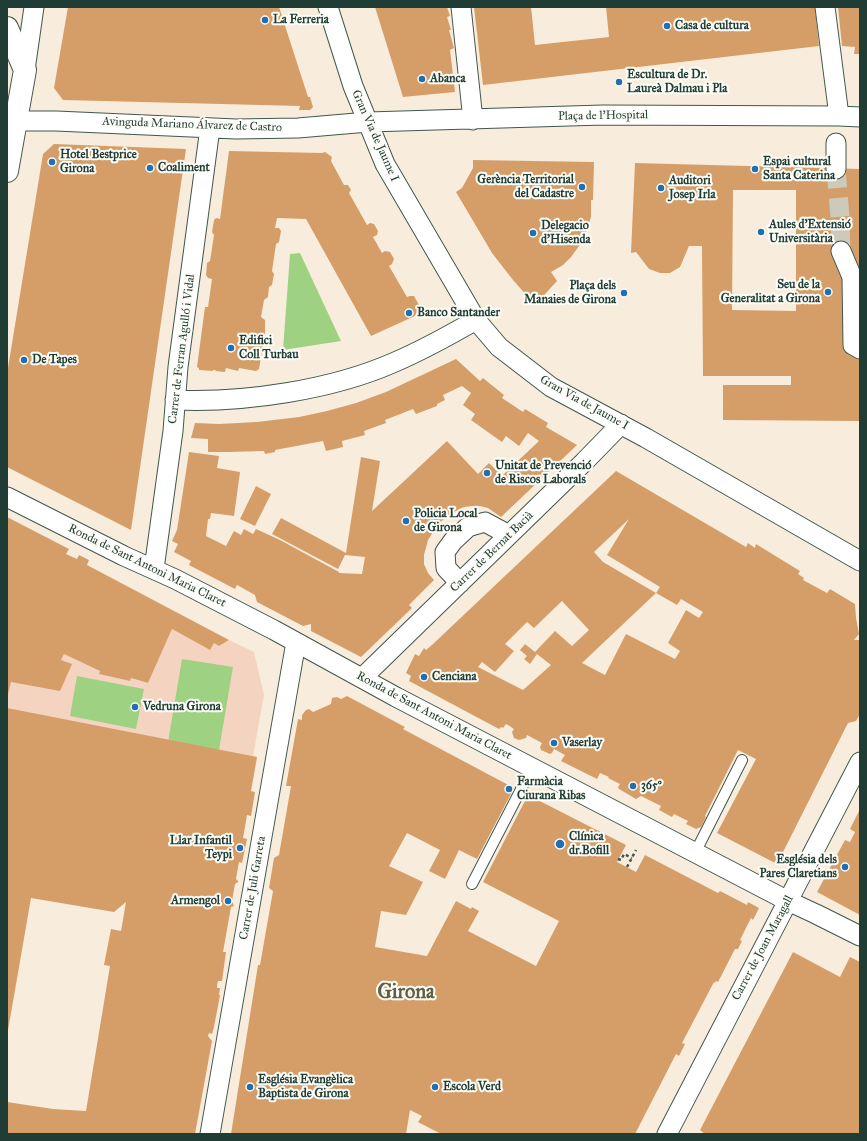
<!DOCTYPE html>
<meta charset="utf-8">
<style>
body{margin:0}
#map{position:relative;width:867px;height:1141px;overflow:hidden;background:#f8eddc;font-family:"IM FELL Great Primer",serif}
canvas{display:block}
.frame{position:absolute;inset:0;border:8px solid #1f3d34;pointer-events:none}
</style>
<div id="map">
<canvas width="867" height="1141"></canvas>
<div class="frame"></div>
</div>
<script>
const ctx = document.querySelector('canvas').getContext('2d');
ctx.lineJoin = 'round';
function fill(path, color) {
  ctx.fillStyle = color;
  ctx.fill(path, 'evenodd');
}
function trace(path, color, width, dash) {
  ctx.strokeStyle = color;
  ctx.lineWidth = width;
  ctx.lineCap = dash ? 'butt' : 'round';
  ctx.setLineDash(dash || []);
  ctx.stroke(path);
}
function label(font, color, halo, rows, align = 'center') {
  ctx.font = font + ' "IM FELL Great Primer",serif';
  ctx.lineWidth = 4;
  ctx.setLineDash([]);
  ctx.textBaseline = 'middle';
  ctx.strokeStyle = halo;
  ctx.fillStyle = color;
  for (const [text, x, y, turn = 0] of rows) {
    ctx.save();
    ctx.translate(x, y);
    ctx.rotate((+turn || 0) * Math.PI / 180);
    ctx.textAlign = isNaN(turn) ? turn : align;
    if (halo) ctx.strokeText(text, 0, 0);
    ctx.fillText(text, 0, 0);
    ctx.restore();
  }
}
fill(new Path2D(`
 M 172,629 L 210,650 L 214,643 L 219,646 L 229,640 L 254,652 L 264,695 L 253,756 L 257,757 L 253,780 L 7,736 L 7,649 L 60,663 L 64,654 L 100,671 L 99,674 L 130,681 L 131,678 L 148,683 Z`), '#f4d3c1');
fill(new Path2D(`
 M 300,253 L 341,341 L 283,350 L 290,254 Z
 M 182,659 L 233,667 L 217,762 L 166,754 Z
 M 77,676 L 144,689 L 136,729 L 70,716 Z`), '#9ed282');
fill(new Path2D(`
 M 68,7 L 279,7 L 308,97 L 310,97 L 313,107 L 310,110 L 299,110 L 300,106 L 63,100 L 54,88 Z
 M 375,7 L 447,7 L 450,16 L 447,17 L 451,30 L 449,30 L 454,48 L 450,50 L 455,92 L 403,97 Z
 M 474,7 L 531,7 L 535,45 L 609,37 L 606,7 L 815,7 L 819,46 L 483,85 Z
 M 838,7 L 860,7 L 860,54 L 854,54 L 855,47 L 842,46 Z
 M 54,144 L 186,149 L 131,530 L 7,467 L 7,374 L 43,154 Z
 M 229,151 L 322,153 L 325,152 L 332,157 L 331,161 L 344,185 L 348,185 L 351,190 L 349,193 L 367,225 L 370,223 L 374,224 L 378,231 L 377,235 L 373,237 L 382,253 L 385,251 L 390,252 L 394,259 L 392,264 L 389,266 L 407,297 L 410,296 L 414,296 L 420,307 L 419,312 L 416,313 L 417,315 L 371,336 L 306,219 L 277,218 L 275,228 L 279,228 L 281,231 L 279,242 L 276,244 L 272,271 L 274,274 L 272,285 L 269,287 L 268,297 L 264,300 L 261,317 L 265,320 L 265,333 L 259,369 L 256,371 L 239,368 L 238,371 L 226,368 L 225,372 L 215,371 L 216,370 L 213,370 L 213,371 L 199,370 L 199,368 L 197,367 L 205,307 L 208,307 L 212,279 L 208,278 L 206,275 L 207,263 L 210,261 L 214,235 L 212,232 L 214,220 L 216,218 L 220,219 Z
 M 473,160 L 594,162 L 593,200 L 591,200 L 591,217 L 584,239 L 571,257 L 563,265 L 551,272 L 557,281 L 535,305 L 513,280 L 492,253 L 456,192 L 462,188 L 473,168 Z
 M 635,163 L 860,169 L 860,421 L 723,420 L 723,385 L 791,385 L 791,376 L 703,376 L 702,246 L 689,246 L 680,267 L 670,273 L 660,273 L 649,269 L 636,252 L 631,253 ZM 733,190 L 796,190 L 796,311 L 732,310 Z
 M 456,359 L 480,381 L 483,378 L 504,395 L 502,398 L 523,412 L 525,409 L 548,423 L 546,427 L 577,445 L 501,517 L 488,508 L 480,506 L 472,506 L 464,507 L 450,514 L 438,524 L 428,540 L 424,555 L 424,564 L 428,573 L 434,580 L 409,605 L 412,608 L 361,657 L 311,631 L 311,624 L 303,626 L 257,602 L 255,595 L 237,585 L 235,589 L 189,565 L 191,561 L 174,552 L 178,544 L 172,541 L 177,530 L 189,452 L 219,456 L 217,468 L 240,472 L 234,516 L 211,513 L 210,519 L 208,519 L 206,536 L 226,546 L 234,531 L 241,535 L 244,529 L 253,534 L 256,529 L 280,540 L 339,572 L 339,573 L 362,574 L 365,557 L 345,555 L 338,569 L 272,534 L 281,518 L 346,553 L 361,457 L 380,461 L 372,511 L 447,441 L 478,474 L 489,463 L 502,476 L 539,441 L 528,433 L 519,446 L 506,436 L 502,442 L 492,435 L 471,420 L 475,414 L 463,405 L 471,393 L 462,386 L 443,395 L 445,400 L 437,404 L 437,406 L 416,414 L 413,409 L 385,420 L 386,423 L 364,431 L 365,435 L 342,441 L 343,447 L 326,451 L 323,441 L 275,450 L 275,452 L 265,454 L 264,451 L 229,452 L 208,452 L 208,439 L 191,438 L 195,423 L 219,424 L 257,422 L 299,417 L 327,411 L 356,403 L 386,392 Z
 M 616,471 L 746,547 L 748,543 L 755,548 L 756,544 L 800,571 L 798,574 L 804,578 L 803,580 L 827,593 L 830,589 L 855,604 L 856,618 L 859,634 L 854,640 L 860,640 L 860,714 L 856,721 L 848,723 L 777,864 L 717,833 L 756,759 L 738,750 L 705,816 L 706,817 L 701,827 L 696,829 L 686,824 L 688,821 L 674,814 L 672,817 L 659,810 L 661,806 L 641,796 L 636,799 L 619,789 L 618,787 L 620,784 L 608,778 L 609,777 L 600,773 L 597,779 L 561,761 L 565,755 L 554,749 L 552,753 L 550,754 L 541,750 L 540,747 L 542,743 L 527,735 L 526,738 L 519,740 L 514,738 L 512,732 L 514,729 L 508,725 L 506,724 L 503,728 L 501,727 L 499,729 L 409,681 L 411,676 L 406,673 L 415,654 L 419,656 L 424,648 L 426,650 L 433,644 ZM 629,519 L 607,555 L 660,587 L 656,593 L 677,605 L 681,599 L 703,612 L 699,618 L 686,610 L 668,643 L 680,651 L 675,659 L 626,634 L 605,675 L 582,663 L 656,593 L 603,562 L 594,552 ZM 562,601 L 589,630 L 572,646 L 555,631 L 535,652 L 525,644 L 520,650 L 527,656 L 524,659 L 530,664 L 537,654 L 551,665 L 523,690 L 478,667 L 482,662 L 495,672 L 514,651 L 505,644 L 527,622 L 534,628 Z
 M 256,486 L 271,494 L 255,526 L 240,519 Z
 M 7,517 L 69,549 L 66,554 L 77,559 L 79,555 L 89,560 L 87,565 L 229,640 L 219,646 L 214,643 L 210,650 L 172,629 L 148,683 L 131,678 L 130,681 L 99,674 L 100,671 L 64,654 L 61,660 L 72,664 L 60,691 L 11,682 L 7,698 Z
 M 347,696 L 405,727 L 403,729 L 514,788 L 477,859 L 459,850 L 445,879 L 429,871 L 440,850 L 407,833 L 389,866 L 423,882 L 406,915 L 381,911 L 375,947 L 427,956 L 456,901 L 471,909 L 472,907 L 479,911 L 468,931 L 536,966 L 559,921 L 483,882 L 528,795 L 626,845 L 617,862 L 636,872 L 645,855 L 718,893 L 720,891 L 747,905 L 748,902 L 759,908 L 753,920 L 751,918 L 740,940 L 742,941 L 738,949 L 735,949 L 718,982 L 716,981 L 715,983 L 714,982 L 682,1043 L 685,1044 L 679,1056 L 676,1054 L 635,1134 L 441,1134 L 418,1122 L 422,1116 L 410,1110 L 406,1134 L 231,1134 L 258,965 L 260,965 L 273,891 L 269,888 L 274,858 L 279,855 L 291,786 L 286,786 L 298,719 L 302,720 L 302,715 L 306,710 L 309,709 L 313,712 L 331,704 L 332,698 L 337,697 L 341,699 Z
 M 7,708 L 257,757 L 251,791 L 255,792 L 251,816 L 247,815 L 245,827 L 243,838 L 247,839 L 242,863 L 239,862 L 237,873 L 236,879 L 238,881 L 238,882 L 235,884 L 232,901 L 234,906 L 231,907 L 223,952 L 226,952 L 222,981 L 218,981 L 217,985 L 217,988 L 220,988 L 219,995 L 220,995 L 214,1027 L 212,1034 L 209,1033 L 208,1036 L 212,1041 L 195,1134 L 7,1134 L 7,1102 L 53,1109 L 86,1111 L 110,966 L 104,965 L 111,929 L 121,931 L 126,902 L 114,912 L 31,898 L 7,1036 Z
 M 860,809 L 860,915 L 817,892 L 845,840 L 850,842 L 855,832 L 850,829 Z
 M 793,952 L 840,977 L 850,957 L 860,962 L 860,1134 L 705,1134 L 700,1130 Z`), '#d59e68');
trace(new Path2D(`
 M 836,169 L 840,217 L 841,251`), '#cdcaba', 19, [19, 10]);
const lane = new Path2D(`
 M 695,853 L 742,760
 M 472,884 L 532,768`);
const street = new Path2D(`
 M 328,7 L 353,86 L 385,164 L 476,320 L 499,347 L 551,387 L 646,438 L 860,561
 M 461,7 L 473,120
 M 825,7 L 839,116
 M 25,70 L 34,7
 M 16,121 L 56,121 L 236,129 L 298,128 L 368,122 L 603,115 L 839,116 L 860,117
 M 836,143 L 836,169
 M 841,251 L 852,277 L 853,345 L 860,349
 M 175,400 C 244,403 332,390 395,362 C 423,350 450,335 476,320
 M 7,497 L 124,556 L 175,579 L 274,630 L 396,697 L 788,901 L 816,914 L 860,936
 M 154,569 L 173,431 L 178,367 L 210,128
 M 460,583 L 446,568 L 445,552 L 453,541 L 468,527 L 485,522 L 509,535
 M 362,678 L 584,462 L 621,424
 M 210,1134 L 296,642
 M 667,1134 L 860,762`);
const secondary = new Path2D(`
 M 7,28 L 25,70 L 7,171`);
trace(lane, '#40574d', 12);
trace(street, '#40574d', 21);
trace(secondary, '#40574d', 24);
trace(new Path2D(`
 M 618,859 L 621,860 L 624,854 L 632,858
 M 627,867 L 636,850`), '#40574d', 2.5, [3, 3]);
trace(lane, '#fff', 10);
trace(street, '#fff', 19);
trace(secondary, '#fff', 22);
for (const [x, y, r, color] of [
 [265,20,4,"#1f6fb2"],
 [667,26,4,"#1f6fb2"],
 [422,79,4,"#1f6fb2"],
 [619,82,4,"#1f6fb2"],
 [52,162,4,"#1f6fb2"],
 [150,168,4,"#1f6fb2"],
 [755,169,4,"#1f6fb2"],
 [582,187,4,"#1f6fb2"],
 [661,188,4,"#1f6fb2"],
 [761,232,4,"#1f6fb2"],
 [533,233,4,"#1f6fb2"],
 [828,292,4,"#1f6fb2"],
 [624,293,4,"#1f6fb2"],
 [409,313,4,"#1f6fb2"],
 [231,348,4,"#1f6fb2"],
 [24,360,4,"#1f6fb2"],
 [487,473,4,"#1f6fb2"],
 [406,521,4,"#1f6fb2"],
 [424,677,4,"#1f6fb2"],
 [135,707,4,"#1f6fb2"],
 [554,743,4,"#1f6fb2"],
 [633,786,4,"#1f6fb2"],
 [509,789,4,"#1f6fb2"],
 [560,844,5,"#1f6fb2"],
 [240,848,4,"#1f6fb2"],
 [845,867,4,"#1f6fb2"],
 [228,901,4,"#1f6fb2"],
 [250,1087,4,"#1f6fb2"],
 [435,1087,4,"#1f6fb2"]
]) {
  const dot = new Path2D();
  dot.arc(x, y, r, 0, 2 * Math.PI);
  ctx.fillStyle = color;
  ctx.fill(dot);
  trace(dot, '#fdfcf7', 1.5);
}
label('bold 12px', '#1f3d34', '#fdfcf7', [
 ["La Ferreria",273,20],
 ["Casa de cultura",675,26],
 ["Escultura de Dr.",627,75],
 ["Laureà Dalmau i Pla",627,89],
 ["Abanca",430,79],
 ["Hotel Bestprice",60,155],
 ["Girona",60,169],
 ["Espai cultural",763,162],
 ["Santa Caterina",763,176],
 ["Coaliment",158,168],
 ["Gerència Territorial",574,180,"right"],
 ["del Cadastre",574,194,"right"],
 ["Auditori",669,181],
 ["Josep Irla",669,195],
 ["Aules d'Extensió",769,225],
 ["Universitària",769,239],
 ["Delegacio",541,226],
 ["d'Hisenda",541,240],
 ["Seu de la",820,285,"right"],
 ["Generalitat a Girona",820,299,"right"],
 ["Plaça dels",616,286,"right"],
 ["Manaies de Girona",616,300,"right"],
 ["Banco Santander",417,313],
 ["Edifici",239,341],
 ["Coll Turbau",239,355],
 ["De Tapes",32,360],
 ["Unitat de Prevenció",495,466],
 ["de Riscos Laborals",495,480],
 ["Policia Local",414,514],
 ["de Girona",414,528],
 ["Cenciana",432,677],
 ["Vedruna Girona",143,707],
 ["Vaserlay",562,743],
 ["Farmàcia",517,782],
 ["Ciurana Ribas",517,796],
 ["365º",641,786],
 ["Clínica",569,837],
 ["dr.Bofill",569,851],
 ["Llar Infantil",232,841,"right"],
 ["Teypi",232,855,"right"],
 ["Església dels",837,860,"right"],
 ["Pares Claretians",837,874,"right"],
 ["Armengol",220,901,"right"],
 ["Església Evangèlica",258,1080],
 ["Baptista de Girona",258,1094],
 ["Escola Verd",443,1087]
], 'left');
label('12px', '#1f3d34', '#fdfcf7', [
 ["Plaça de l'Hospital",603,116,-1],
 ["Avinguda Mariano Álvarez de Castro",192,125,2],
 ["Gran Via de Jaume I",375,136,66],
 ["Carrer de Ferran Agulló i Vidal",182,349,-83],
 ["Gran Via de Jaume I",584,403,29],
 ["Carrer de Bernat Bacià",492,552,-44],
 ["Ronda de Sant Antoni Maria Claret",147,566,26],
 ["Ronda de Sant Antoni Maria Claret",434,716,28],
 ["Carrer de Juli Garreta",253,888,-80],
 ["Carrer de Joan Maragall",763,948,-62]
]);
label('bold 20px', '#5f5f46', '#fdfcf7', [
 ["Girona",406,993]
]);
</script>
